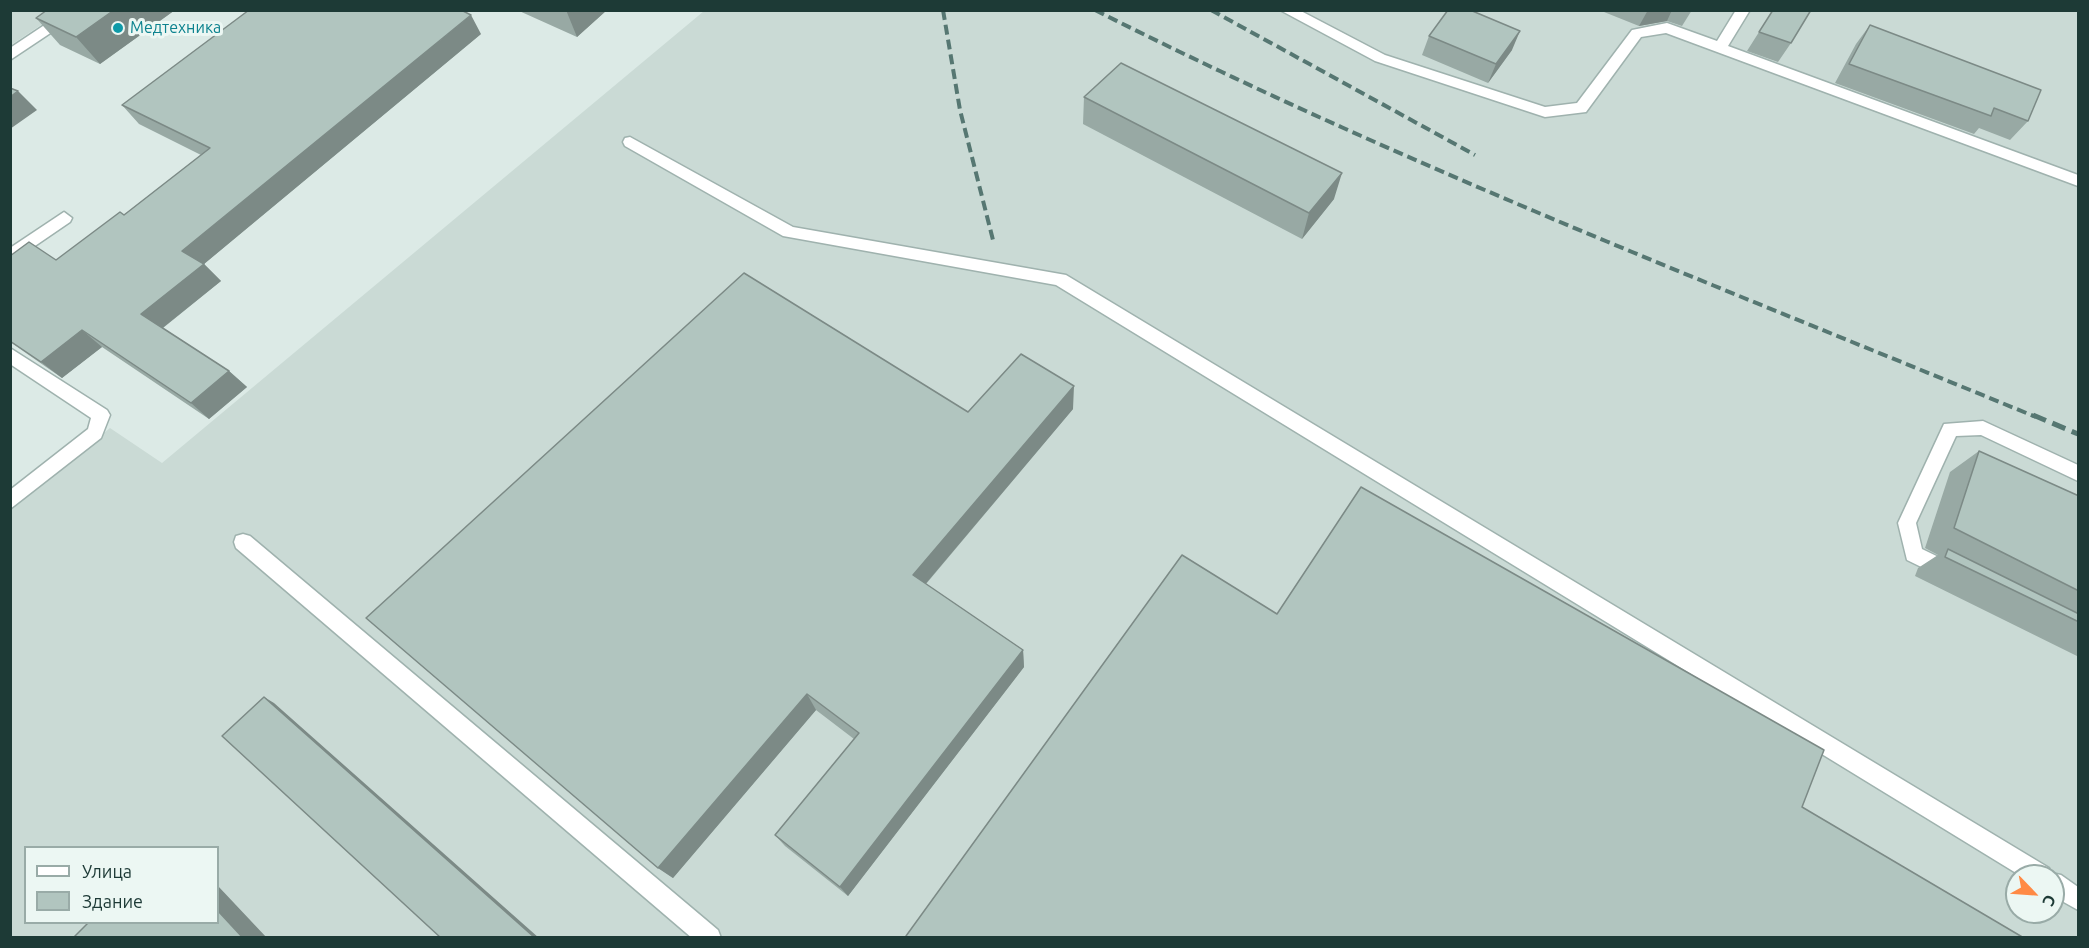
<!DOCTYPE html>
<meta charset="utf-8">
<style>
body{margin:0}
#map{position:relative;width:2089px;height:948px;overflow:hidden;background:#dceae6;font-family:Ubuntu,sans-serif}
canvas{display:block}
.frame{position:absolute;inset:0;border:12px solid #1d3a36;pointer-events:none}
.legend{position:absolute;left:24px;top:846px;width:195px;height:78px;box-sizing:border-box;background:#ecf7f3;border:2px solid #99aba7;margin:0;padding:8px 10px;list-style:none;font-size:18px;color:#1d3a36}
.legend li{display:flex;align-items:center;gap:12px;height:30px}
.legend b{width:30px;border:2px solid #99aba7}
.north{position:absolute;left:2005px;top:864px;width:60px;height:60px;box-sizing:border-box;background:#ecf7f3;border:2px solid #99aba7;border-radius:50%;rotate:115deg;font-size:16px;font-weight:700;line-height:24px;text-align:center;color:#1d3a36}
.north::after{content:'';display:block;margin:auto;width:21px;height:27px;background:#ff8a45;clip-path:polygon(50% 0,100% 100%,50% 72%,0 100%)}
</style>
<div id="map">
<canvas width="2089" height="948"></canvas>
<div class="frame"></div>
<ul class="legend">
<li><b style="height:8px;background:#fff"></b>Улица</li>
<li><b style="height:16px;background:#b1c5bf"></b>Здание</li>
</ul>
<div class="north">С</div>
</div>
<script>
const ctx = document.querySelector('canvas').getContext('2d');
ctx.lineJoin = 'round';
function fill(path, color) {
  ctx.fillStyle = color;
  ctx.fill(path, 'evenodd');
}
function trace(path, color, width, dash) {
  ctx.strokeStyle = color;
  ctx.lineWidth = width;
  ctx.lineCap = dash ? 'butt' : 'round';
  ctx.setLineDash(dash || []);
  ctx.stroke(path);
}
function label(font, color, halo, rows, align = 'center') {
  ctx.font = font + ' Ubuntu,sans-serif';
  ctx.lineWidth = 6;
  ctx.setLineDash([]);
  ctx.textBaseline = 'middle';
  ctx.strokeStyle = halo;
  ctx.fillStyle = color;
  for (const [text, x, y, turn = 0] of rows) {
    ctx.save();
    ctx.translate(x, y);
    ctx.rotate((+turn || 0) * Math.PI / 180);
    ctx.textAlign = isNaN(turn) ? turn : align;
    if (halo) ctx.strokeText(text, 0, 0);
    ctx.fillText(text, 0, 0);
    ctx.restore();
  }
}
fill(new Path2D(`
 M 11,11 L 62,11 L 11,45 Z
 M 704,11 L 2078,11 L 2078,937 L 11,938 L 11,510 L 110,428 L 162,463 ZM 26,848 L 218,848 L 218,922 L 26,922 ZM 2017,876 L 2053,876 L 2053,912 L 2017,912 Z`), '#cadad5');
const service = new Path2D(`
 M 1280,10 L 1299,10 L 1385,55 L 1545,107 L 1577,103 L 1632,30 L 1667,23 L 1717,41 L 1736,10 L 1750,10 L 1728,46 L 2078,175 L 2078,186 L 1666,33 L 1641,37 L 1586,112 L 1545,117 L 1375,61 Z
 M 630,137 L 793,227 L 1066,275 L 2049,868 L 2051,873 L 2061,875 L 2078,887 L 2078,910 L 2053,896 L 2053,876 L 2021,876 L 1056,285 L 783,236 L 625,146 L 623,142 L 625,138 Z
 M 64,212 L 72,218 L 70,222 L 10,263 L 10,248 Z
 M 10,348 L 107,410 L 110,415 L 101,438 L 10,509 L 10,490 L 88,429 L 91,418 L 10,364 Z
 M 1983,421 L 2078,465 L 2078,481 L 1981,435 L 1956,436 L 1916,523 L 1922,549 L 1957,566 L 1959,572 L 1957,578 L 1950,581 L 1907,560 L 1898,523 L 1944,424 Z
 M 243,534 L 250,536 L 718,930 L 721,938 L 692,938 L 236,548 L 234,542 L 236,536 Z`);
const minor = new Path2D(`
 M 67,10 L 85,10 L 10,60 L 10,48 Z`);
trace(service, '#9fb2ae', 3);
trace(minor, '#9fb2ae', 3);
fill(service, '#fff');
fill(minor, '#fff');
trace(new Path2D(`
 M 943,10 L 960,110 L 993,240
 M 1095,10 C 1400,164 1720,287 2036,417
 M 1211,10 L 1475,155`), '#567772', 4, [10, 5]);
trace(new Path2D(`
 M 2033,415 L 2078,434`), '#567772', 5, [14, 7]);
fill(new Path2D(`
 M 47,10 L 175,10 L 100,64 L 60,45 L 36,18 Z
 M 517,10 L 607,10 L 577,37 Z
 M 1599,10 L 1692,10 L 1682,26 L 1667,21 L 1639,26 Z
 M 1773,10 L 1791,43 L 1778,62 L 1747,51 Z
 M 1870,25 L 2028,121 L 2010,140 L 1979,128 L 1974,134 L 1835,83 L 1856,44 Z
 M 481,34 L 204,264 L 221,281 L 163,328 L 229,371 L 247,387 L 209,419 L 102,347 L 62,378 L 10,342 L 10,256 L 56,260 L 124,215 L 201,155 L 139,124 L 122,105 Z
 M 1429,36 L 1512,50 L 1488,83 L 1422,55 Z
 M 1084,97 L 1334,199 L 1302,239 L 1083,124 Z
 M 1073,409 L 926,584 L 1023,650 L 1024,667 L 848,896 L 785,846 L 775,835 L 854,739 L 816,710 L 673,878 L 658,868 L 968,412 Z
 M 1979,451 L 2079,496 L 2079,657 L 1915,576 L 1918,568 L 1938,555 L 1925,548 L 1950,472 Z`), '#98a9a4');
fill(new Path2D(`
 M 114,10 L 175,10 L 100,64 L 76,37 Z
 M 566,10 L 607,10 L 577,37 Z
 M 1648,10 L 1672,10 L 1667,21 L 1639,26 Z
 M 471,15 L 481,34 L 204,264 L 221,281 L 160,330 L 141,314 L 182,251 Z
 M 1520,31 L 1512,50 L 1488,83 L 1496,64 Z
 M 18,91 L 37,110 L 10,129 L 10,97 Z
 M 1342,173 L 1334,199 L 1302,239 L 1309,213 Z
 M 82,330 L 102,347 L 62,378 L 41,362 Z
 M 229,371 L 247,387 L 209,419 L 191,403 Z
 M 1074,386 L 1073,409 L 917,594 L 913,575 Z
 M 1023,650 L 1024,667 L 848,896 L 840,887 Z
 M 807,694 L 816,710 L 673,878 L 658,868 Z
 M 264,697 L 274,703 L 539,938 L 535,938 Z
 M 218,886 L 267,938 L 243,938 L 218,911 Z`), '#7c8a86');
const building = new Path2D(`
 M 47,10 L 114,10 L 76,37 L 36,18 Z
 M 249,10 L 461,10 L 471,15 L 182,251 L 204,264 L 141,314 L 229,371 L 191,403 L 82,330 L 41,362 L 10,341 L 10,256 L 29,242 L 56,260 L 120,212 L 124,215 L 210,148 L 122,105 Z
 M 1448,10 L 1470,10 L 1520,31 L 1496,64 L 1429,36 Z
 M 1773,10 L 1811,10 L 1791,43 L 1759,32 Z
 M 1870,25 L 2041,90 L 2028,121 L 1994,108 L 1991,116 L 1849,64 Z
 M 1121,63 L 1342,173 L 1309,213 L 1084,97 Z
 M 10,88 L 18,91 L 10,97 Z
 M 744,273 L 968,412 L 1021,354 L 1074,386 L 913,575 L 1023,650 L 840,887 L 775,835 L 859,733 L 807,694 L 658,868 L 366,618 Z
 M 1979,451 L 2079,496 L 2079,591 L 1954,528 Z
 M 1361,487 L 1824,750 L 1802,807 L 2024,938 L 908,938 L 906,936 L 1182,555 L 1277,614 Z
 M 1948,549 L 2079,614 L 2079,622 L 1945,557 Z
 M 264,697 L 535,938 L 441,938 L 222,736 Z
 M 218,911 L 243,938 L 73,938 L 89,922 L 218,922 Z`);
fill(building, '#b1c5bf');
trace(building, '#7c8a86', 1.5);
for (const [x, y, r, color] of [
 [118,28,6,"#0f9aa8"]
]) {
  const dot = new Path2D();
  dot.arc(x, y, r, 0, 2 * Math.PI);
  ctx.fillStyle = color;
  ctx.fill(dot);
  trace(dot, '#ecf7f3', 2);
}
label('16px', '#0d838f', '#ecf7f3', [
 ["Медтехника",130,28]
], 'left');
</script>
